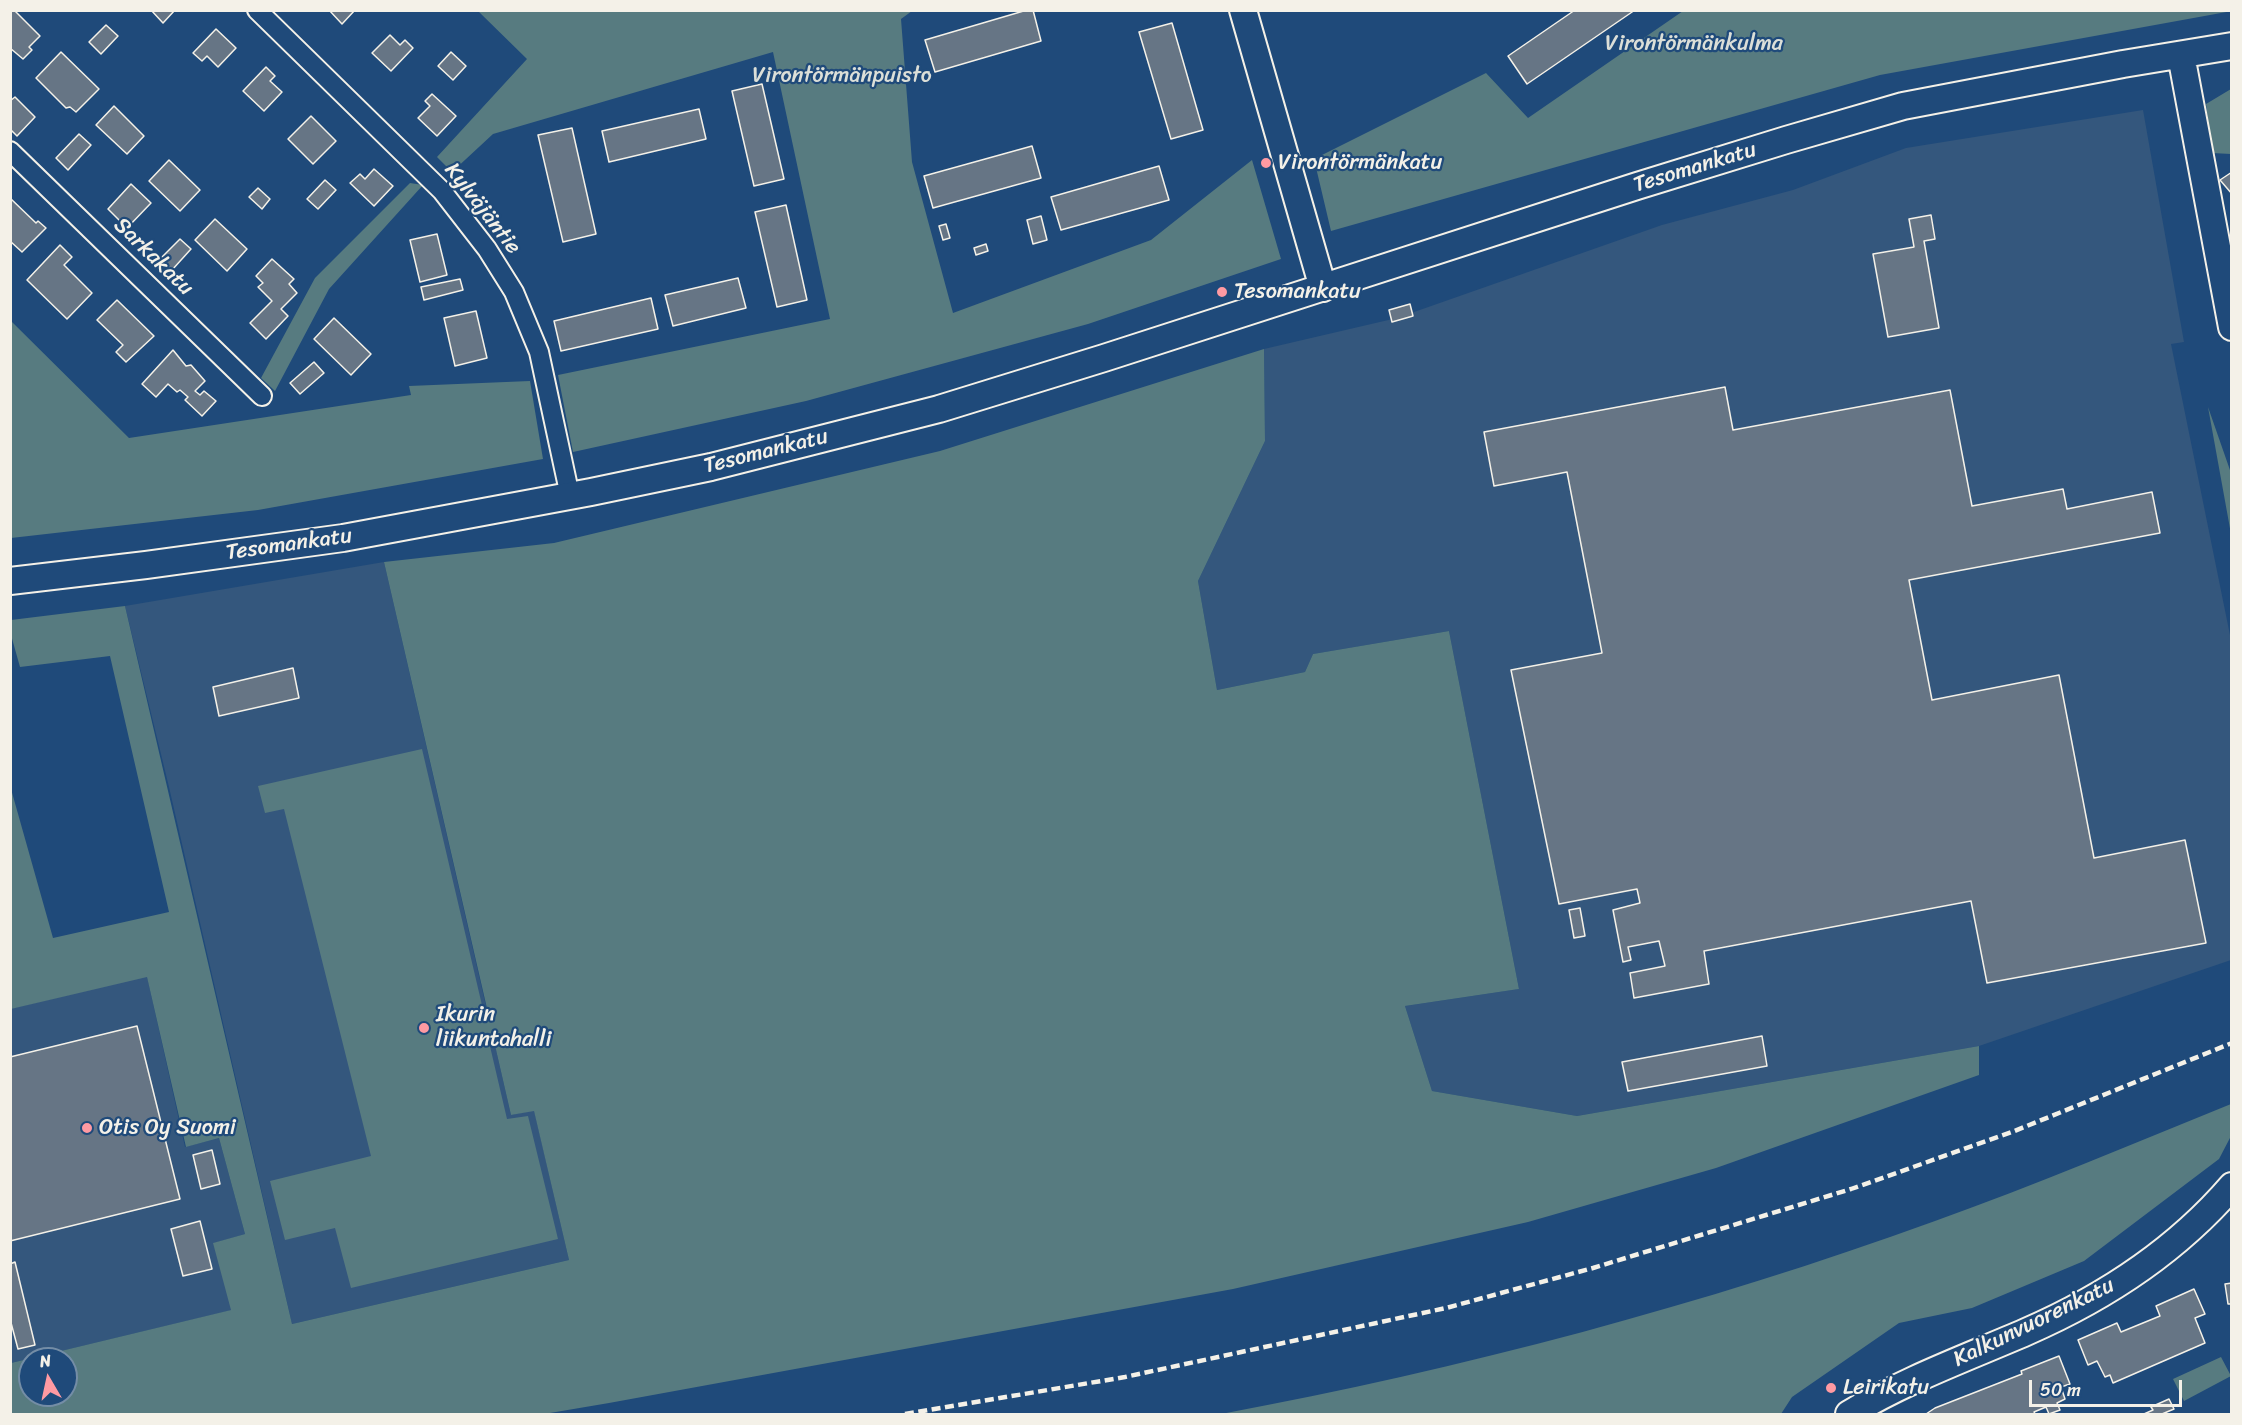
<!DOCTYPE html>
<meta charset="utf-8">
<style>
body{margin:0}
#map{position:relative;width:2242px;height:1425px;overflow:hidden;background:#1f4a7a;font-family:Sriracha,sans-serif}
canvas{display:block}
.frame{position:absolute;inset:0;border:12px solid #f4f1e8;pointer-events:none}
.north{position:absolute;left:18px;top:1347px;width:60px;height:60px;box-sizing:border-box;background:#1f4a7a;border:2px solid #748da6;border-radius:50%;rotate:351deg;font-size:16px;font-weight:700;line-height:24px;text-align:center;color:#f4f1e8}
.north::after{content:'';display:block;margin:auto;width:21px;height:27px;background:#ff9aa2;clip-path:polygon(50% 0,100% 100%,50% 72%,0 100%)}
.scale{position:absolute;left:2029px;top:1380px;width:153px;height:27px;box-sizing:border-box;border:3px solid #f4f1e8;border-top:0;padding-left:8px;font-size:18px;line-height:21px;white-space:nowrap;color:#f4f1e8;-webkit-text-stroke:4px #1f4a7a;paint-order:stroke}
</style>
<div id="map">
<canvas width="2242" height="1425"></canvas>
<div class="frame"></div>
<div class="north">N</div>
<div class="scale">50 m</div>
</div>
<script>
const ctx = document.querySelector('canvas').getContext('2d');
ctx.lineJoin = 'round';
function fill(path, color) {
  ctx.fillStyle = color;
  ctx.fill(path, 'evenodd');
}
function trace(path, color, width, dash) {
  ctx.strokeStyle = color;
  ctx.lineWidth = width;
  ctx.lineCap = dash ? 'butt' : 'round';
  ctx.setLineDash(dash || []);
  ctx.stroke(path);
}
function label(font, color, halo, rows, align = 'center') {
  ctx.font = font + ' Sriracha,sans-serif';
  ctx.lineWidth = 4.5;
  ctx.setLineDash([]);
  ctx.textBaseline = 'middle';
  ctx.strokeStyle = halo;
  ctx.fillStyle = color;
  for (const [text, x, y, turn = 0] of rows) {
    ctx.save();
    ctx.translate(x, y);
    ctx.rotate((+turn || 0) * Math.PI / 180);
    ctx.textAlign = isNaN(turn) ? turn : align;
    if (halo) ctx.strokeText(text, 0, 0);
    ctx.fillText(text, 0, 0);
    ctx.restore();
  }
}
fill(new Path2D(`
 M 2143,110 L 2184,342 L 2171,344 L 2231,640 L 2231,960 L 1979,1046 L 1577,1116 L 1432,1091 L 1405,1006 L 1519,989 L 1449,631 L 1313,654 L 1305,672 L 1217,690 L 1198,581 L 1265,441 L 1264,349 L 1397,318 L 1662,225 L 1793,190 L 1906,148 Z
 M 384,562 L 511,1115 L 534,1110 L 569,1260 L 292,1324 L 169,787 L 125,606 Z
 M 147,976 L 185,1147 L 219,1138 L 245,1234 L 214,1243 L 232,1310 L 11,1363 L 10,1009 Z`), '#34577d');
fill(new Path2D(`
 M 478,11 L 912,11 L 901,19 L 912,162 L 953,313 L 1151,240 L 1252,160 L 1281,259 L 1088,324 L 806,401 L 573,452 L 558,375 L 830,319 L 773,52 L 493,134 L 452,172 L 437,157 L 527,59 Z
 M 1683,11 L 2231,10 L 2232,11 L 1880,75 L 1331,231 L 1314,159 L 1486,73 L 1528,118 Z
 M 2231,89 L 2231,154 L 2212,153 L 2206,104 Z
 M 410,183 L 423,185 L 329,289 L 275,391 L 261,378 L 315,278 Z
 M 10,320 L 129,438 L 411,395 L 409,386 L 530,381 L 543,459 L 258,510 L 11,538 Z
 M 1264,349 L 1265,441 L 1198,581 L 1217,690 L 1305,672 L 1313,654 L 1449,631 L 1519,989 L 1405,1006 L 1432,1091 L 1577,1116 L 1979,1046 L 1979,1075 L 1716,1168 L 1528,1222 L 1233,1289 L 609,1403 L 544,1414 L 11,1414 L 11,1363 L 231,1310 L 213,1243 L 245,1234 L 219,1138 L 186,1147 L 147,977 L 11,1009 L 11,789 L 53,938 L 169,912 L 110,656 L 20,667 L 11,635 L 11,620 L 125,606 L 292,1324 L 569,1260 L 534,1111 L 511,1115 L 494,1041 L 489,1042 L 507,1119 L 528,1116 L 558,1239 L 351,1288 L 335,1228 L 285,1240 L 270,1181 L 371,1156 L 284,809 L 265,813 L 258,786 L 422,749 L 485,1018 L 489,1017 L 384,562 L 554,543 L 940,451 ZM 30,1359 L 66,1359 L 66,1395 L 30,1395 Z
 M 2208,407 L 2231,473 L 2231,534 Z
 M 2231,1104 L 2231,1136 L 2219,1159 L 2084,1261 L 1972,1308 L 1899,1323 L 1792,1397 L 1781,1414 L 1221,1414 C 1462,1369 1704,1305 1935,1221 C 2035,1185 2133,1144 2231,1104 Z
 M 2221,1357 L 2231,1376 L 2184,1401 L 2173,1379 Z`), '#577b80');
const building = new Path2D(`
 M 10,10 L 14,10 L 40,36 L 29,47 L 32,50 L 23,59 L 10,48 Z
 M 151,10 L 175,10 L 163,23 Z
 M 329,10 L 355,10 L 342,24 Z
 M 1027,10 L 1033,10 L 1041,41 L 935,72 L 925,40 Z
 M 1575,10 L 1635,10 L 1527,84 L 1508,56 Z
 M 1172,23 L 1203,130 L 1171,139 L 1139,32 Z
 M 106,25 L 118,36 L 101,54 L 89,42 Z
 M 216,29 L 236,48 L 218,67 L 207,56 L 202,61 L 193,53 Z
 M 390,35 L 400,45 L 405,40 L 413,48 L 391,71 L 372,53 Z
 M 61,52 L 99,89 L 76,112 L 70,107 L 66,108 L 36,78 Z
 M 451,52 L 466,66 L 453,80 L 438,66 Z
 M 266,67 L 275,76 L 270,81 L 282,92 L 264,111 L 243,91 Z
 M 762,84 L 784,179 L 754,186 L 732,91 Z
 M 432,94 L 456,116 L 437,136 L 418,118 L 430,106 L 425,101 Z
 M 15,97 L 35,117 L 17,136 L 10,129 L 10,101 Z
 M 114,106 L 144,136 L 127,154 L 96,125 Z
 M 699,109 L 706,139 L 609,162 L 602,131 Z
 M 311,116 L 336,141 L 313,164 L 288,139 Z
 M 572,128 L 596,234 L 563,242 L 538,135 Z
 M 79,134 L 91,145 L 68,170 L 56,158 Z
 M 1032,146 L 1041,178 L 933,208 L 924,176 Z
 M 169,160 L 200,190 L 180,211 L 149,181 Z
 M 1159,166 L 1169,200 L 1061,230 L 1051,197 Z
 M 374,169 L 393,186 L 374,206 L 350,183 L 360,174 L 365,179 Z
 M 2232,172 L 2232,194 L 2220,180 Z
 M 325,180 L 336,190 L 318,209 L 307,199 Z
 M 131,184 L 151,203 L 127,228 L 108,209 Z
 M 258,188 L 270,199 L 262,209 L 249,197 Z
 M 10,198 L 36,223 L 38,221 L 46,228 L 22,252 L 10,241 Z
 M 786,205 L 807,300 L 777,307 L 755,212 Z
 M 1931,215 L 1935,239 L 1924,241 L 1939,328 L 1888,337 L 1873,254 L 1914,247 L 1909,219 Z
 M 1041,216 L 1047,240 L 1033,244 L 1027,220 Z
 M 215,219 L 247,249 L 227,271 L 195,240 Z
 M 946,224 L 950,238 L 943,240 L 939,226 Z
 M 437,234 L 447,275 L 420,282 L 410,240 Z
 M 180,239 L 191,249 L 172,270 L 160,259 Z
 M 986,244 L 988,251 L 976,255 L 974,248 Z
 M 60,245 L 72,257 L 64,265 L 92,293 L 67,319 L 27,280 Z
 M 272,259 L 294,279 L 289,284 L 297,293 L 281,309 L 288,316 L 266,339 L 250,323 L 272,301 L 258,287 L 263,283 L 256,276 Z
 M 738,278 L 746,308 L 673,326 L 665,295 Z
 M 460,279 L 463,290 L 424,300 L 421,287 Z
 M 651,298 L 658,329 L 561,351 L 554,321 Z
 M 117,300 L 154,336 L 126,362 L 116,352 L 123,345 L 97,320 Z
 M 1410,304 L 1413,316 L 1392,322 L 1389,310 Z
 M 476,311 L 487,358 L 455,366 L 444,318 Z
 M 334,318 L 371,354 L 351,375 L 314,339 Z
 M 173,350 L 186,366 L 191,365 L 205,381 L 195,391 L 200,395 L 204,391 L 216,401 L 202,416 L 185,400 L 188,397 L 180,390 L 177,392 L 168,384 L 156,397 L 142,384 Z
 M 314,362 L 324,373 L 300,394 L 290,383 Z
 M 1725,387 L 1733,430 L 1950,390 L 1972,506 L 2063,489 L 2067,509 L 2152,492 L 2160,533 L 1909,580 L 1932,700 L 2059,675 L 2094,858 L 2185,840 L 2206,943 L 1987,983 L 1971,901 L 1704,951 L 1709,984 L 1634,998 L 1630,973 L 1665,966 L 1659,941 L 1628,947 L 1631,960 L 1623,962 L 1613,910 L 1640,903 L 1637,889 L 1559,904 L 1511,670 L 1602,653 L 1567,472 L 1494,486 L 1484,432 Z
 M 293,668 L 299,698 L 219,716 L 213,687 Z
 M 1580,908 L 1585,936 L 1574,938 L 1569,910 Z
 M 137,1026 L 180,1199 L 10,1241 L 10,1057 Z
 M 1762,1036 L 1767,1066 L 1628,1091 L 1622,1062 Z
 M 212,1150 L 220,1184 L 201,1189 L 193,1155 Z
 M 200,1221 L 212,1269 L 183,1276 L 171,1229 Z
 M 15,1262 L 35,1345 L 18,1349 L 10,1319 L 10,1264 Z
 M 2232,1283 L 2232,1304 L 2228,1304 L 2225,1284 Z
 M 2194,1289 L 2205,1314 L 2195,1318 L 2205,1343 L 2113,1383 L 2110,1375 L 2105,1377 L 2097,1361 L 2088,1365 L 2078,1340 L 2117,1323 L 2121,1332 L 2160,1316 L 2156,1306 Z
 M 2059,1356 L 2070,1384 L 2061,1387 L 2065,1399 L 2057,1403 L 2060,1410 L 2049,1414 L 2046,1407 L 2034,1412 L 2035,1414 L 1926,1414 L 1935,1408 L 2022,1374 L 2021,1371 Z
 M 2169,1399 L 2174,1409 L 2162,1414 L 2144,1414 L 2153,1410 L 2151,1407 Z`);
fill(building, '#667585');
trace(building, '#f4f1e8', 1.5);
const street = new Path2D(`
 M 257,10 L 442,191 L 487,249 L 514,292 L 539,352 L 570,496
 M 10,151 L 262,396`);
const secondary = new Path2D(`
 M 1243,10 L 1323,288
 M 2181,55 L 2232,327
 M 10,581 L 146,565 L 343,538 L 591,492 L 711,467 L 939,409 L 1104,358 L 1637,186 L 1786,140 L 1903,106 L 2123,64 L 2232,46
 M 1849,1414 C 1905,1380 1966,1358 2026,1332 C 2104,1298 2176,1251 2232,1186`);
trace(street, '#f4f1e8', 22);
trace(secondary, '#f4f1e8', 30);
trace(street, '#1f4a7a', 18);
trace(secondary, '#1f4a7a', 26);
trace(new Path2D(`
 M 905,1414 L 1125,1377 L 1446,1308 L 1593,1268 L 1851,1189 L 2012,1132 L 2232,1043`), '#f4f1e8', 4.5, [9, 4.5]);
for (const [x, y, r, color] of [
 [1266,163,6,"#ff9aa2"],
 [1222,292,6,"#ff9aa2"],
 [424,1028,6,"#ff9aa2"],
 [87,1128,6,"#ff9aa2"],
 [1831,1388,6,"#ff9aa2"]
]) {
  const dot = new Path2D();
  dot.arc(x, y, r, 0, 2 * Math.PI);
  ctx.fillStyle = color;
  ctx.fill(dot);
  trace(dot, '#1f4a7a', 2);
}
label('22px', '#dcdfd8', '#1f4a7a', [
 ["Virontörmänkulma",1694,44],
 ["Virontörmänpuisto",842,76]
]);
label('22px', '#f4f1e8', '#1f4a7a', [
 ["Virontörmänkatu",1278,163],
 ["Tesomankatu",1234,292],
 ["Ikurin",436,1015],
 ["liikuntahalli",436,1040],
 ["Otis Oy Suomi",99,1128],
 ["Leirikatu",1843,1388]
], 'left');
label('22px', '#f4f1e8', '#1f4a7a', [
 ["Tesomankatu",1695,168,-17],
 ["Kylväjäntie",482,209,52],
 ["Sarkakatu",153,257,44],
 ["Tesomankatu",766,452,-14],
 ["Tesomankatu",289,545,-8],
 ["Kalkunvuorenkatu",2034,1323,-26]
]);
</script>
